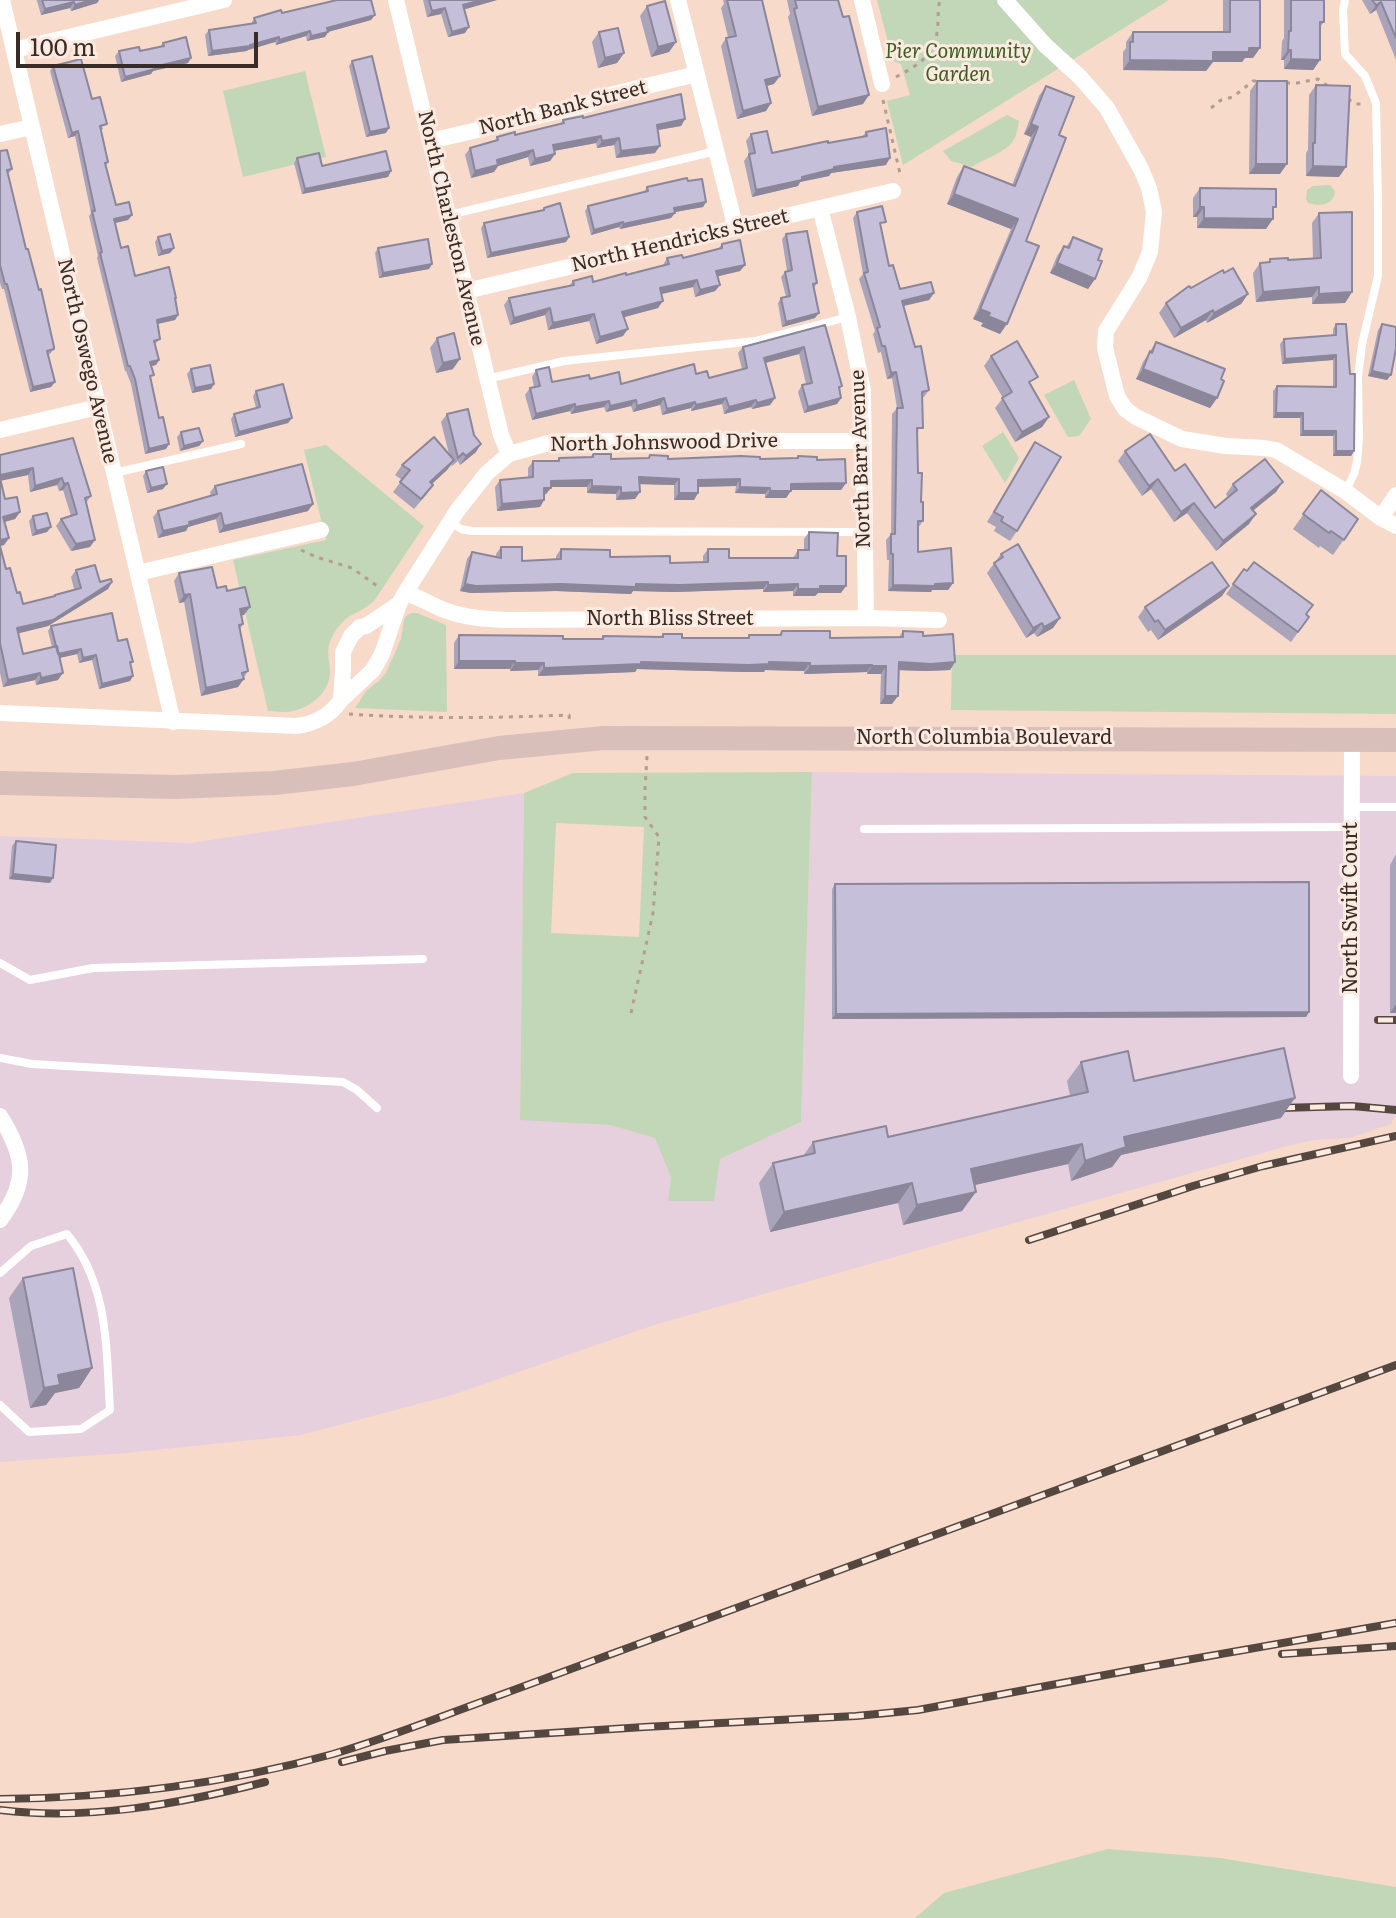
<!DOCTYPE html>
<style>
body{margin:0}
#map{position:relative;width:1396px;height:1918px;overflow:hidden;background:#f7daca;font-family:Literata,serif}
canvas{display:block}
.scale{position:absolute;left:16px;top:32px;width:242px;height:36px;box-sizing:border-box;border:4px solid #372c26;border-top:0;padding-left:10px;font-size:24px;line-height:28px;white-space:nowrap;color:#372c26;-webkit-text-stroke:6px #fceae0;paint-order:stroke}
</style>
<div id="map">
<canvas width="1396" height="1918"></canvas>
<div class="scale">100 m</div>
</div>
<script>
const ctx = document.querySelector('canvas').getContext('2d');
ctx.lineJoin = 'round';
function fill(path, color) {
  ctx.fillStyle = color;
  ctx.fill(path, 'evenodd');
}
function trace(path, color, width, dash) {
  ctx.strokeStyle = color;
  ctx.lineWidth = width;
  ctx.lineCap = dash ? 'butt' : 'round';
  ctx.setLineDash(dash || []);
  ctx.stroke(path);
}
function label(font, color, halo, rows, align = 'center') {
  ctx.font = font + ' Literata,serif';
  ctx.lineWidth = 6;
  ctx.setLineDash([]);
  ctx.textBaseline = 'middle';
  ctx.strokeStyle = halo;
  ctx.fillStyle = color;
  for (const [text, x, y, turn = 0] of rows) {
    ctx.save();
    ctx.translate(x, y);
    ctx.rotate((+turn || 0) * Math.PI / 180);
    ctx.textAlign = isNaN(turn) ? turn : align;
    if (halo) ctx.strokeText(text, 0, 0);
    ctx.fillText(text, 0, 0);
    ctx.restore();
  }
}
fill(new Path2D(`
 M 812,772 L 1396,776 L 1396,1114 L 1391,1124 L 1350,1138 L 1314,1140 L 1287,1146 L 654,1325 L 452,1395 L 301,1435 L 126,1453 L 0,1462 L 0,836 L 190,843 L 524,793 L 520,1119 L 610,1125 L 655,1138 L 671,1178 L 713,1201 L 720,1159 L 801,1122 Z`), '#e6d0dd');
fill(new Path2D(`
 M 877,0 L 1169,0 L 903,165 L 887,101 L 910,95 L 901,64 L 893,61 Z
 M 305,71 L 326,157 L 243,177 L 223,91 Z
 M 1007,115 L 1019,121 C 1018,126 1017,136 1013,141 C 1007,152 983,159 972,167 L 951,161 L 943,151 Z
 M 1330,185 L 1335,191 C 1334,205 1320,207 1308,203 L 1306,199 L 1307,190 L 1313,186 Z
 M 1074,380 L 1091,419 L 1079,436 L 1068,437 L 1044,395 Z
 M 1003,432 L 1019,458 L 1005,483 L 982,446 Z
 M 326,445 L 424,526 L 374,601 C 356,617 346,611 332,637 C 325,650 330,659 330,673 C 329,693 311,707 293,711 C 285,713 275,711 268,711 L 233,560 L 326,540 L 304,450 Z
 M 412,613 L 417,613 L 446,625 L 447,712 L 355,708 L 367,690 L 379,681 L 386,673 L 401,639 L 404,620 L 406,616 Z
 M 952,655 L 1396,655 L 1396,714 L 951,710 Z
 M 812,772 L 801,1122 L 720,1159 L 714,1201 L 668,1201 L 671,1178 L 655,1138 L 610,1125 L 520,1120 L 524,793 L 573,773 ZM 556,823 L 644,827 L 639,937 L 551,933 Z
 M 1108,1849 L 1220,1858 L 1396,1887 L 1396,1918 L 915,1918 L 944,1893 Z`), '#c2d7b7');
trace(new Path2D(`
 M 896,77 C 916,66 935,56 937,32 C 939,21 937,11 940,0
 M 1286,83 L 1297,83 L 1318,79 L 1328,86
 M 1348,99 L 1355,104 L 1362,104
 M 883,100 L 901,178
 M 1211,108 L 1221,100 L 1233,97 L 1253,81 L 1259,81
 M 301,550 L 316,557 L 352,568 L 380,588
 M 349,714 C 423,719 495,718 569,715 L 570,724
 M 631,1013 L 653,913 L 659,837 L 645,817 L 645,790 L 647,756`), '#b39c90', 3, [4, 6]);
trace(new Path2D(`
 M 1345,0 L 1343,10 L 1345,54 L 1365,76 L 1376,103 L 1378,202 L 1378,276 L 1362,344 L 1358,377 L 1359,439 L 1357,462 L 1354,474 L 1346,490
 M 449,215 L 716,151
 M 487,379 L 564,361 L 755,341 L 848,317
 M 114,473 L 241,444
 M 450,522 L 461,529 L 472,531 L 865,532
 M 1352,807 L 1396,807
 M 864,829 L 1351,827
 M 0,963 L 30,980 L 93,968 L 423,959
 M 0,1058 L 32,1064 L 343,1082 L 357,1090 L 377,1108
 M 0,1273 L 31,1246 L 67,1234 C 109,1285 106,1348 110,1410 L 81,1429 L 29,1432 L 0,1405`), '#fff', 8);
trace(new Path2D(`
 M 2,0 L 173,722
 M 396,0 L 501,435 L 509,454
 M 678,0 L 736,229
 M 862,0 L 882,84
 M 1005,0 L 1045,45 L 1080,77 L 1107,108 L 1141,169 L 1149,188 L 1154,212 L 1150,252 L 1139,278 L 1106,331 L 1105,348 L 1117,396 L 1125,409 L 1136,417 L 1182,439 L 1226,446 L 1265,448 L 1276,450 L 1345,491 L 1381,518 L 1396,526
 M 14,50 L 224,0
 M 0,134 L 32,127
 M 430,141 L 589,104 L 605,96 L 697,74
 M 820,208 L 848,317 L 863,390 L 866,618
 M 466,291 L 893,191
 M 0,430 L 98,407
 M 1381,518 L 1396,495
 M 138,573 L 321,530
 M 405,593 C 420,597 433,606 447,611 C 467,618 486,619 506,620 L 866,618 L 939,620
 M 399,604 L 366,626 L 360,627 L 351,636 L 343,652 L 343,671 L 341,700 L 373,670 L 382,654 L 399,604 L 405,593 L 457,511 L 487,473 L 509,454 L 552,442 L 578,441 L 864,441
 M 0,713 L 296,726 C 314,724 330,716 341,700
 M 1351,1076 L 1352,739
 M 0,1116 C 25,1156 29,1181 0,1220`), '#fff', 16);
trace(new Path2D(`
 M 0,783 L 176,787 L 274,783 L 353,774 L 499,748 L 604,738 L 1396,740`), '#d8bfba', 24);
const rail = new Path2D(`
 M 1378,1020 L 1396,1020
 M 1280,1108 L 1352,1106 L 1396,1110
 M 1029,1240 L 1193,1186 L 1263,1166 L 1396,1136
 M 1282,1654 L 1396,1646
 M 342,1762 L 385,1751 L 443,1740 L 644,1727 L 856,1716 L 918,1710 L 1153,1666 L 1396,1623
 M 0,1799 C 112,1798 225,1784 333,1754 C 374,1742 414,1727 454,1712 L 1396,1365
 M 0,1810 C 88,1821 179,1804 265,1782`);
trace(rail, '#54473f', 8);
trace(rail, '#fceae0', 5, [15]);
fill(new Path2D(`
 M 36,0 L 99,0 L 97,3 L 71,11 L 70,8 L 41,15 L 37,1 Z
 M 423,0 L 497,0 L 464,9 L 465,33 L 448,37 L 441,14 L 427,17 Z
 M 723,0 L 762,0 L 774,84 L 767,86 L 771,103 L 766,111 L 737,119 L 721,46 L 726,38 L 728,37 L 721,8 L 724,4 Z
 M 787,0 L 838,0 L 863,104 L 812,116 L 788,17 L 790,14 Z
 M 1223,0 L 1260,0 L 1260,48 L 1253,58 L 1245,58 L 1242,62 L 1213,62 L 1206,71 L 1123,70 L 1123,52 L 1126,48 L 1126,42 L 1133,32 L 1223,32 Z
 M 1284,0 L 1324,0 L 1324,22 L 1320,27 L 1320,60 L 1313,70 L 1284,69 L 1284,60 L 1281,60 L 1282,41 L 1284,38 Z
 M 1362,0 L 1396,0 L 1396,60 L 1376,10 L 1370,14 Z
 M 647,6 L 676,42 L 669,52 L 651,57 L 640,16 Z
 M 282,13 L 375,15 L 371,20 L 328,32 L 325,37 L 307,41 L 306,36 L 276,45 L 275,42 L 248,50 L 247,51 L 208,56 L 205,35 L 209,30 L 251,24 L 254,18 Z
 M 599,32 L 624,53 L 617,63 L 598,68 L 592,42 Z
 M 163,43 L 188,63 L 153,71 L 151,74 L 121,82 L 115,56 L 119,51 L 140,51 L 160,47 Z
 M 352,61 L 386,133 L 366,137 L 349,66 Z
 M 53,66 L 92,99 L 103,129 L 101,130 L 108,162 L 106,166 L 116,205 L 132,215 L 128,220 L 115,223 L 121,248 L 135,276 L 176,298 L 175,299 L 178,315 L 175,320 L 157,324 L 160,339 L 155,344 L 159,360 L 156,365 L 151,366 L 151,378 L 166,449 L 145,454 L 131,384 L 126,371 L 125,371 L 97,258 L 98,256 L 89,216 L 91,213 L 75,136 L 68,138 L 50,71 Z
 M 1257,81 L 1280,174 L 1249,174 L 1250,91 Z
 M 1316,85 L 1339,177 L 1306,176 L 1306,153 L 1308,150 L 1309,95 Z
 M 1046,86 L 1059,135 L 1026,241 L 1000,334 L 981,326 L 983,323 L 973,319 L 1011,229 L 947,204 L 957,177 L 964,166 L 1012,185 L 1031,137 L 1024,134 L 1039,96 Z
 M 583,118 L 685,119 L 681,126 L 658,130 L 655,153 L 616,158 L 614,145 L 597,148 L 596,143 L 554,151 L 555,154 L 550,161 L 530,166 L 528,157 L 498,166 L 494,172 L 471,178 L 465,155 L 470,148 L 494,142 L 497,137 L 515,135 L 560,124 L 563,120 Z
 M 866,132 L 886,165 L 831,173 L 829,176 L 800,182 L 798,186 L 752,197 L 744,161 L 749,154 L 746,141 L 751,134 L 772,153 L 862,137 Z
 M 0,151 L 12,169 L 8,174 L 26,249 L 54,349 L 50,354 L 48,355 L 55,382 L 51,387 L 30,392 L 4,289 L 2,289 L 0,283 Z
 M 297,158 L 322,166 L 388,177 L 302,194 L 294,163 Z
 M 647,187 L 706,202 L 703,207 L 675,212 L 671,218 L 620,229 L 619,227 L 591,235 L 585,211 L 588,206 L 644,192 Z
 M 1200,188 L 1273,211 L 1266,229 L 1197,228 L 1197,217 L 1193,217 L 1193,198 Z
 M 544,208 L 569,237 L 566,242 L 487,258 L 481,228 L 484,223 L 542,211 Z
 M 857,212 L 881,228 L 889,266 L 900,289 L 934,293 L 929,300 L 904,306 L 915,347 L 929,390 L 924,397 L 922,397 L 918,434 L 918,473 L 923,521 L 918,528 L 918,552 L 953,583 L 948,590 L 932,590 L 931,592 L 888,591 L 889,560 L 887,560 L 886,540 L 891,534 L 892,414 L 897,408 L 892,378 L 887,379 L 881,352 L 878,353 L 873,334 L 875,331 L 859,279 L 863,274 L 853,218 Z
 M 1319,213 L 1352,292 L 1345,303 L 1312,304 L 1312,297 L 1256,302 L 1253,273 L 1260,263 L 1268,262 L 1270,259 L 1288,260 L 1313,258 L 1312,223 Z
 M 786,234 L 817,283 L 814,288 L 815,318 L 782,327 L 778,303 L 781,298 L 786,297 L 781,277 L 785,272 L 787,271 L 782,239 Z
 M 158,237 L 174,248 L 170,253 L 158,256 L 155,242 Z
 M 1073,237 L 1098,260 L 1095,279 L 1088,289 L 1050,273 L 1057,256 L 1064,246 L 1066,247 Z
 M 722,244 L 745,265 L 740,271 L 718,276 L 720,285 L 715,291 L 695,297 L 693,287 L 662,294 L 658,308 L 624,317 L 623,336 L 596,344 L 589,321 L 548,330 L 545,315 L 510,325 L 504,305 L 509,298 L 569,286 L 573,281 L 593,282 L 626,275 L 663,265 L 667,258 L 683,258 L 718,249 Z
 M 378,248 L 432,264 L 429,269 L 379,278 L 375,253 Z
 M 1224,273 L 1248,294 L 1241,304 L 1207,323 L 1206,320 L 1174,338 L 1159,313 L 1166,303 L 1191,288 Z
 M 1336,324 L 1354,451 L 1351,456 L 1333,456 L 1333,436 L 1300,436 L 1300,418 L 1273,418 L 1273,391 L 1277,386 L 1333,387 L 1333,360 L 1282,364 L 1280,344 L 1284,339 L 1333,335 L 1333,329 Z
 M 1382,324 L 1387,380 L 1368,376 L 1378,330 Z
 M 825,325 L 841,398 L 837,404 L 804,413 L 798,392 L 802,385 L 806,384 L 799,354 L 766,363 L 775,398 L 770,405 L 752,409 L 751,407 L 724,414 L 722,404 L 691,411 L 691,408 L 662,415 L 660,405 L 633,412 L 631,406 L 606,412 L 604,407 L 571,414 L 570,411 L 532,420 L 525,395 L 530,388 L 534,387 L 532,377 L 536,370 L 552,382 L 590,379 L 621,384 L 696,374 L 709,378 L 742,369 L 738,353 L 743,347 Z
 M 437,338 L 453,369 L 436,373 L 430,348 Z
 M 1156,342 L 1221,379 L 1217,398 L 1210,408 L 1136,379 L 1143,362 Z
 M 991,356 L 1031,387 L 1049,417 L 1042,427 L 1015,442 L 995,408 L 1003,398 L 984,366 Z
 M 191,369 L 214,384 L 211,389 L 192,393 L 187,374 Z
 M 256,391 L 292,418 L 288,423 L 235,437 L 231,419 L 234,414 L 256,408 L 253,396 Z
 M 447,414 L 476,452 L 460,465 L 458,461 L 452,466 L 451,465 L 447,470 L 432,484 L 426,495 L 414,509 L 393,492 L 402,480 L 395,475 L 402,465 L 449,454 L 441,422 Z
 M 181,432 L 203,441 L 199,446 L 180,451 L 177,437 Z
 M 73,438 L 91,496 L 86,503 L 90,547 L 71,551 L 56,526 L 61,519 L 71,516 L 63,490 L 59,491 L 57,485 L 30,492 L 28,475 L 1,480 L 5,499 L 20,512 L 15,519 L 5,522 L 9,538 L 4,545 L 0,546 L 0,455 Z
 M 1035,442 L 1017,531 L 1010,541 L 994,531 L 996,527 L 987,522 Z
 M 1125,451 L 1175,471 L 1215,508 L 1228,498 L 1226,494 L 1233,484 L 1276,492 L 1253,510 L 1249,524 L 1216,551 L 1187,513 L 1174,522 L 1151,489 L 1142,496 L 1118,461 Z
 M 593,454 L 611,459 L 648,458 L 650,455 L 668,459 L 796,458 L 798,456 L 817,460 L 846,483 L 841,490 L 791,490 L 786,498 L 765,498 L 765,494 L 735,493 L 736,486 L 698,487 L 698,493 L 694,500 L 674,500 L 674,485 L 639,484 L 635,499 L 616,500 L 616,494 L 587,493 L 587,487 L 551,487 L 546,494 L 544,495 L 544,500 L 540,507 L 497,511 L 495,487 L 500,480 L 528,478 L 528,468 L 533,461 L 557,461 L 559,458 L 590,457 Z
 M 146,471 L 163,489 L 147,493 L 143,476 Z
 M 215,486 L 308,511 L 219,533 L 216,519 L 188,527 L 186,531 L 158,538 L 153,517 L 158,511 L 211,496 L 210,492 Z
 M 1321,490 L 1358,519 L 1333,555 L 1320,546 L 1319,548 L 1293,529 Z
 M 33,516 L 47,532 L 32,536 L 29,521 Z
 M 809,532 L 837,556 L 841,593 L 818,593 L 815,596 L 793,596 L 793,591 L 763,592 L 763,589 L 675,592 L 633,591 L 631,594 L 556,591 L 471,593 L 460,591 L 467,559 L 472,552 L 496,557 L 496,554 L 501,547 L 522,561 L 556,560 L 556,556 L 561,549 L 610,557 L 670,563 L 703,562 L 703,556 L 708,549 L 729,558 L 793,558 L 798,550 L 804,550 L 804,539 Z
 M 0,546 L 6,569 L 23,604 L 53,597 L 55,595 L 74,589 L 71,577 L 76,570 L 100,582 L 112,582 L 108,589 L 48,626 L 18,633 L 23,654 L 52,647 L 48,631 L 51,626 L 118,641 L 130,665 L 133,676 L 130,681 L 99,689 L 92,660 L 79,663 L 77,654 L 59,658 L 58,680 L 36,685 L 35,680 L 3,687 L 0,673 Z
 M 1001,554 L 1060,618 L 1053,628 L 1037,637 L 1034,633 L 1026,638 L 987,573 Z
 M 1244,569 L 1309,617 L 1291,642 L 1226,594 Z
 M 179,573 L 227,591 L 244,615 L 241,615 L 243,624 L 240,629 L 248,671 L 238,687 L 201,696 L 184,602 L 179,603 L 174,581 Z
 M 1222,596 L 1158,640 L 1151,630 L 1148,632 L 1138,617 L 1145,607 Z
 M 782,631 L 830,638 L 899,637 L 903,631 L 923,636 L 955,662 L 950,670 L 926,671 L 899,670 L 892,704 L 880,704 L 881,674 L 867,674 L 867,672 L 804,674 L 804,671 L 765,670 L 764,672 L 744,672 L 637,669 L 635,672 L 538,676 L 538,670 L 510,671 L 510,669 L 454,669 L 454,643 L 459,635 L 602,639 L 603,636 L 660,637 L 663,634 L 682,638 L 747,638 L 749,635 L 779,635 Z
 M 16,841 L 50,883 L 9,879 L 12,846 Z
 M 1396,854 L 1396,1013 L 1390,1013 L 1390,865 Z
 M 835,884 L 1309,1012 L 1306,1017 L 832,1019 L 832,889 Z
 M 1081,1062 L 1134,1081 L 1281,1118 L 1121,1155 L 1112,1167 L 1071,1181 L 1068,1164 L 975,1185 L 962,1211 L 903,1225 L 898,1203 L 770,1232 L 759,1183 L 773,1163 L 803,1156 L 813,1142 L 888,1137 L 1070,1096 L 1067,1081 Z
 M 23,1278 L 92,1368 L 79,1388 L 55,1393 L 46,1405 L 30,1408 L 9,1298 Z`), '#aaa4bb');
fill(new Path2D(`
 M 91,0 L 99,0 L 97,3 L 71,11 L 75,5 Z
 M 481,0 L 497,0 L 459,11 L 463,5 Z
 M 74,2 L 70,8 L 41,15 L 45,9 Z
 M 1381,2 L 1376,10 L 1370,14 L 1376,5 Z
 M 445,8 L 441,14 L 427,17 L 432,11 Z
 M 375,15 L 371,20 L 324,33 L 327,28 Z
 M 469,27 L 465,33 L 448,37 L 452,32 Z
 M 310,31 L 306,36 L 276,45 L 279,40 Z
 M 328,32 L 325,37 L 307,41 L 311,36 Z
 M 279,37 L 275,42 L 248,50 L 247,51 L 208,56 L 212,51 L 250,45 Z
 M 676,42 L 669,52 L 651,57 L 658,47 Z
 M 1249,48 L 1260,48 L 1253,58 L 1245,58 L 1242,62 L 1213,62 L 1206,71 L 1123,70 L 1130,60 Z
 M 1288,50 L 1291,50 L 1284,60 L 1281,60 Z
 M 624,53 L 617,63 L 598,68 L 605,58 Z
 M 191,58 L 188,63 L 153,71 L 151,74 L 121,82 L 125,77 L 154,67 Z
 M 1291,59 L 1320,60 L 1313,70 L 1284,69 Z
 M 780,76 L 774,84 L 759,88 L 765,80 Z
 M 869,95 L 863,104 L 812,116 L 818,107 Z
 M 771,103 L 766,111 L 737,119 L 743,111 Z
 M 685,119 L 681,126 L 652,131 L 657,125 Z
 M 1031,124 L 1038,127 L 1031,137 L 1024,134 Z
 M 389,128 L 386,133 L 366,137 L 370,132 Z
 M 78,131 L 75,136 L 68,138 L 72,133 Z
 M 601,136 L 596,143 L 548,152 L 553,145 Z
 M 619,138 L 614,145 L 597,148 L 602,141 Z
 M 660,146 L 655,153 L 616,158 L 621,151 Z
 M 533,150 L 528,157 L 498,166 L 494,172 L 471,178 L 475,171 L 497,160 Z
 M 555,154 L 550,161 L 530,166 L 535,159 Z
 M 890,158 L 886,165 L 831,173 L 829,176 L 800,182 L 798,186 L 752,197 L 756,190 L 834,167 Z
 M 1256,164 L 1287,164 L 1280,174 L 1249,174 Z
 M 1313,166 L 1346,167 L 1339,177 L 1306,176 Z
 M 391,171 L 388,177 L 302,194 L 305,189 Z
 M 954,194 L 1018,219 L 1011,229 L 947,204 Z
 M 706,202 L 703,207 L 670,213 L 674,208 Z
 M 1200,207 L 1204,207 L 1197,217 L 1193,217 Z
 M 675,213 L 671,218 L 620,229 L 623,224 Z
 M 132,215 L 128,220 L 111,224 L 114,219 Z
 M 1204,218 L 1273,219 L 1266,229 L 1197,228 Z
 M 623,222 L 619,227 L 591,235 L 594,230 Z
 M 569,237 L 566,242 L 487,258 L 491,253 Z
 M 174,248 L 170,253 L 158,256 L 162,251 Z
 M 1057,263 L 1095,279 L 1088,289 L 1050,273 Z
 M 432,264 L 429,269 L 379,278 L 383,273 Z
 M 745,265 L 740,271 L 711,278 L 716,271 Z
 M 697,280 L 693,287 L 656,295 L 660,288 Z
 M 720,285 L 715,291 L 695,297 L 700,290 Z
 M 1319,287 L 1312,297 L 1256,302 L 1263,292 Z
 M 1352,292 L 1345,303 L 1312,304 L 1319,294 Z
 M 934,293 L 929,300 L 898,307 L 902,301 Z
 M 1248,294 L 1241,304 L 1207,323 L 1214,313 Z
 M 663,301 L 658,308 L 617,319 L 622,312 Z
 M 550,308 L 545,315 L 510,325 L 514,318 Z
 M 980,309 L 990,313 L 983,323 L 973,319 Z
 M 1213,310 L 1206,320 L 1174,338 L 1181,328 Z
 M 819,313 L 815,318 L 782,327 L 786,322 Z
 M 594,314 L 589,321 L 548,330 L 553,323 Z
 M 178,315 L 175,320 L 153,325 L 157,320 Z
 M 988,316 L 1007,324 L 1000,334 L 981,326 Z
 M 628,329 L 623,336 L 596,344 L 600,337 Z
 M 804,347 L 799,354 L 760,364 L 764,358 Z
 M 1336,355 L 1333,360 L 1282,364 L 1285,359 Z
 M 460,359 L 453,369 L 436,373 L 443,363 Z
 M 159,360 L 156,365 L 147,367 L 150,362 Z
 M 1143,369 L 1217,398 L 1210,408 L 1136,379 Z
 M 1372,371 L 1391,375 L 1387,380 L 1368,376 Z
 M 896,372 L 892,378 L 887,379 L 891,373 Z
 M 55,382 L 51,387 L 30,392 L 33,387 Z
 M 214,384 L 211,389 L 192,393 L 195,388 Z
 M 664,398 L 660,405 L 633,412 L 637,406 Z
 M 726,398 L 722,404 L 691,411 L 696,405 Z
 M 775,398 L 770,405 L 752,409 L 757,403 Z
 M 841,398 L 837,404 L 804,413 L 808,407 Z
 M 636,400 L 631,406 L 606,412 L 610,406 Z
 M 756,400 L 751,407 L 724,414 L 729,407 Z
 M 609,401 L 604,407 L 571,414 L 575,407 Z
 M 695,402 L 691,408 L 662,415 L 667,409 Z
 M 575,404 L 570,411 L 532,420 L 536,414 Z
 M 1276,413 L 1303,413 L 1300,418 L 1273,418 Z
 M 1049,417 L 1042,427 L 1015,442 L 1022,432 Z
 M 292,418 L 288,423 L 235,437 L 239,432 Z
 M 1303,431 L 1336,431 L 1333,436 L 1300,436 Z
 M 203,441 L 199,446 L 180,451 L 184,446 Z
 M 169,444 L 166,449 L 145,454 L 149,449 Z
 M 481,444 L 476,452 L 460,465 L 466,456 Z
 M 1336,451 L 1354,451 L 1351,456 L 1333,456 Z
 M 454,460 L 447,470 L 423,492 L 430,482 Z
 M 33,468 L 28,475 L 0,481 L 0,475 Z
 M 639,477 L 679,479 L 674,485 L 635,484 Z
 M 62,478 L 57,485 L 30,492 L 35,486 Z
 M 740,479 L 736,486 L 694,487 L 698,480 Z
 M 1158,479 L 1151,489 L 1142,496 L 1149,486 Z
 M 592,480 L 587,487 L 546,487 L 551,481 Z
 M 1283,482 L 1276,492 L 1244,518 L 1251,508 Z
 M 68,483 L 63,490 L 59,491 L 64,484 Z
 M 846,483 L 841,490 L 786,490 L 791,484 Z
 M 167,484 L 163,489 L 147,493 L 151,488 Z
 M 592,486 L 621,487 L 616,494 L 587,493 Z
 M 740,487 L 770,488 L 765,494 L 735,493 Z
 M 544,488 L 551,488 L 546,494 L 539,495 Z
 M 770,491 L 791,491 L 786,498 L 765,498 Z
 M 640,492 L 635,499 L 616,500 L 621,493 Z
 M 679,493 L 698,493 L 694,500 L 674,500 Z
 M 544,500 L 540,507 L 497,511 L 502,504 Z
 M 1194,503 L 1187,513 L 1174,522 L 1181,512 Z
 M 313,504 L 308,511 L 219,533 L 224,526 Z
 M 20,512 L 15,519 L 0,523 L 3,517 Z
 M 221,513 L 216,519 L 188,527 L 186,531 L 158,538 L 163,531 L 189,522 Z
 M 1256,514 L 1249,524 L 1216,551 L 1223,541 Z
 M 51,527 L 47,532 L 32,536 L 36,531 Z
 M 9,538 L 4,545 L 0,546 L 0,540 Z
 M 95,540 L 90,547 L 71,551 L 76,544 Z
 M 112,582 L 108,589 L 48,626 L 12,635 L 17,628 Z
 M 768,582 L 763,589 L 675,592 L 633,591 L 631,594 L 556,591 L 471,593 L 460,591 L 465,584 Z
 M 953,583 L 948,590 L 932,590 L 931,592 L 888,591 L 893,585 Z
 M 798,584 L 793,591 L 763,592 L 768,585 Z
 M 820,586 L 846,586 L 841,593 L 818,593 L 815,596 L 793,596 L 798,589 Z
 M 1229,586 L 1222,596 L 1158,640 L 1165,630 Z
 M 190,594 L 184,602 L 179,603 L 184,595 Z
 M 250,607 L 244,615 L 234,617 L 240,609 Z
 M 1060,618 L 1053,628 L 1037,637 L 1044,627 Z
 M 1042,623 L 1034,633 L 1026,638 L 1033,628 Z
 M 81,649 L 77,654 L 55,659 L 58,654 Z
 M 96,655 L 92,660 L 79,663 L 83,658 Z
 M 459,661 L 515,661 L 510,669 L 454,669 Z
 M 641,662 L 769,662 L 810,663 L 804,671 L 765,670 L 764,672 L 744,672 L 637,669 L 635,672 L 538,676 L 544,668 Z
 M 899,662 L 955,662 L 950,670 L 926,671 L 894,670 Z
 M 515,663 L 544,663 L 538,670 L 510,671 Z
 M 872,665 L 867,672 L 804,674 L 810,666 Z
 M 872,666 L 886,666 L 881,674 L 867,674 Z
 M 40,673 L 35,680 L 3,687 L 8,680 Z
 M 63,673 L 58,680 L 36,685 L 41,678 Z
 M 133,676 L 130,681 L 99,689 L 102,684 Z
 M 244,679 L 238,687 L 201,696 L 206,688 Z
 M 885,696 L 898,696 L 892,704 L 880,704 Z
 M 13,874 L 53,878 L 50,883 L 9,879 Z
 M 1396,1004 L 1396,1013 L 1390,1013 Z
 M 1309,1012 L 1306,1017 L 832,1019 L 836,1014 Z
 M 1295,1098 L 1281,1118 L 1121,1155 L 1112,1167 L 1071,1181 L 1085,1161 L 1124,1137 Z
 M 1082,1144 L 1068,1164 L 957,1189 L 971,1169 Z
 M 912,1183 L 898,1203 L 770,1232 L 784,1212 Z
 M 976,1192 L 962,1211 L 903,1225 L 917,1205 Z
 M 92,1368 L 79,1388 L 55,1393 L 46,1405 L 30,1408 L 44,1388 L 58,1375 Z`), '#8b8699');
const building = new Path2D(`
 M 42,0 L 91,0 L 75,5 L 74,2 L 45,9 Z
 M 337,0 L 371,0 L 375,15 L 327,28 L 328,32 L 311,36 L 310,31 L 279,40 L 279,37 L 250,45 L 250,46 L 212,51 L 209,30 L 256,23 L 254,18 L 281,10 L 282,13 Z
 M 429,0 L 481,0 L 463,5 L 469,27 L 452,32 L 445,8 L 432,11 Z
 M 727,0 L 762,0 L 780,76 L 765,80 L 771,103 L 743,111 L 726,38 L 736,36 Z
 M 795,0 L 838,0 L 843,17 L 849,16 L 869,95 L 818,107 L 794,9 L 797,8 Z
 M 1230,0 L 1260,0 L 1260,48 L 1249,48 L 1249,52 L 1213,52 L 1213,61 L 1130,60 L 1130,42 L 1133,42 L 1133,32 L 1230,32 Z
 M 1291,0 L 1324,0 L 1324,22 L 1320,22 L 1320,60 L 1291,59 L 1291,50 L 1288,50 L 1289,31 L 1291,31 Z
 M 1372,0 L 1396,0 L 1396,38 L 1381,2 L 1376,5 Z
 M 665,1 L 676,42 L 658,47 L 647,6 Z
 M 618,28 L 624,53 L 605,58 L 599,32 Z
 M 186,37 L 191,58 L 154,67 L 155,69 L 125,77 L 119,51 L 139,47 L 140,51 L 164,46 L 163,43 Z
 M 372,56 L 389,128 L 370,132 L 352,61 Z
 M 81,59 L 92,99 L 100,97 L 107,124 L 100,126 L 108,162 L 105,163 L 116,205 L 129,202 L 132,215 L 114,219 L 121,248 L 128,246 L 135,276 L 169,267 L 176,298 L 175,298 L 178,315 L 157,320 L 160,339 L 154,341 L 159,360 L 150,362 L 154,375 L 150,376 L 159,418 L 163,417 L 169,444 L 149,449 L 135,379 L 130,366 L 128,366 L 100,253 L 102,252 L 92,211 L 95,211 L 78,131 L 72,133 L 53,66 Z
 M 1257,81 L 1287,81 L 1287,164 L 1256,164 Z
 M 1316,85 L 1350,86 L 1346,167 L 1313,166 L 1313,143 L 1315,143 Z
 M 1046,86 L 1074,97 L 1059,135 L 1066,138 L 1026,241 L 1039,246 L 1007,324 L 988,316 L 990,313 L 980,309 L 1018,219 L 954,194 L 964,166 L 1015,186 L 1038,127 L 1031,124 Z
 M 681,94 L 685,119 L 657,125 L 660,146 L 621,151 L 619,138 L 602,141 L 601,136 L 553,145 L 555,154 L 535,159 L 533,150 L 497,160 L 498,165 L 475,171 L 470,148 L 498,140 L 497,137 L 515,132 L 515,135 L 564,123 L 563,120 L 583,116 L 583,118 Z
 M 886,128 L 890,158 L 834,167 L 834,169 L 802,177 L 802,180 L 756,190 L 749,154 L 755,153 L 751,134 L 767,131 L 772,153 L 828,141 L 828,143 L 867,136 L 866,132 Z
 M 7,150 L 12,169 L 7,170 L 26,249 L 28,249 L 39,290 L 41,289 L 54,347 L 54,349 L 47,351 L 55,382 L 33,387 L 7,284 L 5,284 L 0,265 L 0,151 Z
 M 386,151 L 391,171 L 305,189 L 297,158 L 319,153 L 322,166 Z
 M 687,178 L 688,181 L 702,179 L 706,202 L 674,208 L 675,213 L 623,224 L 623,222 L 594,230 L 588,206 L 648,191 L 647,187 Z
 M 1200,188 L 1276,189 L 1276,207 L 1273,207 L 1273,219 L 1204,218 L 1204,207 L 1200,207 Z
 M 560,203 L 569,237 L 491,253 L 484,223 L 544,210 L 544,208 Z
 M 882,206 L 886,222 L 880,223 L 889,266 L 893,265 L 900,289 L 931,282 L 934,293 L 902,301 L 915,347 L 921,346 L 929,390 L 922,392 L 923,428 L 917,428 L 918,473 L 922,473 L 921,502 L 923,502 L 923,521 L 918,521 L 918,552 L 951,548 L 953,583 L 935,584 L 935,586 L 893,585 L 893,554 L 891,554 L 891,534 L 895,534 L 897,408 L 903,408 L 896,372 L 891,373 L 885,346 L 882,346 L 877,328 L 880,327 L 864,273 L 868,272 L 857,212 Z
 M 1352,212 L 1352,292 L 1319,294 L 1319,287 L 1263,292 L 1260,263 L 1270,262 L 1270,259 L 1288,258 L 1288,260 L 1321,258 L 1319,213 Z
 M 807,231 L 817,283 L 813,284 L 819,313 L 786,322 L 781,298 L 790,296 L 785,272 L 792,270 L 786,234 Z
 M 170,234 L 174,248 L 162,251 L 158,237 Z
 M 1073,237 L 1102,249 L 1098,260 L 1102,261 L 1095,279 L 1057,263 L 1064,246 L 1069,248 Z
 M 428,239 L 432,264 L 383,273 L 378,248 Z
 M 740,240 L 745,265 L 716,271 L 720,285 L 700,290 L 697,280 L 660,288 L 663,301 L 622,312 L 628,329 L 600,337 L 594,314 L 553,323 L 550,308 L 514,318 L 509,298 L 574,285 L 573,281 L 592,276 L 593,282 L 626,273 L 626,275 L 669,264 L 667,258 L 682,255 L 683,258 L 722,248 L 722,244 Z
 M 1233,268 L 1248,294 L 1214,313 L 1213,310 L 1181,328 L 1166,303 L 1189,286 L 1191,288 L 1223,270 L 1224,273 Z
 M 1336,324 L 1346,324 L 1350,374 L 1355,374 L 1354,451 L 1336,451 L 1336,431 L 1303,431 L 1303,413 L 1276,413 L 1277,386 L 1336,387 L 1336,355 L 1285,359 L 1284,339 L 1336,335 Z
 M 1382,324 L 1396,327 L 1396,349 L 1391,375 L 1372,371 Z
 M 825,325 L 842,386 L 839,387 L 841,398 L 808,407 L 802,385 L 812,383 L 804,347 L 764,358 L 775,398 L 757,403 L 756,400 L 729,407 L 726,398 L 696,405 L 695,402 L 667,409 L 664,398 L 637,406 L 636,400 L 610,406 L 609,401 L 575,407 L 575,404 L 536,414 L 530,388 L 540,386 L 536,370 L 549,367 L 552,382 L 589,375 L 590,379 L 619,372 L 621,384 L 694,364 L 696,374 L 707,371 L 709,378 L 747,368 L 743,347 Z
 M 454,333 L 460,359 L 443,363 L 437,338 Z
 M 1017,341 L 1038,377 L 1029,382 L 1049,417 L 1022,432 L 1002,398 L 1012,392 L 991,356 Z
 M 1156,342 L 1225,369 L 1221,379 L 1224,381 L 1217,398 L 1143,369 L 1150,351 L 1152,353 Z
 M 210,365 L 214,384 L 195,388 L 191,369 Z
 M 283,384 L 292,418 L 239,432 L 234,414 L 260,407 L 256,391 Z
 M 468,409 L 474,435 L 481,444 L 466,456 L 463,453 L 458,458 L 447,414 Z
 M 199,428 L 203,441 L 184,446 L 181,432 Z
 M 1150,434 L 1175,471 L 1185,464 L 1215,508 L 1237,490 L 1233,484 L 1265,459 L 1283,482 L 1251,508 L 1256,514 L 1223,541 L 1194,503 L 1181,512 L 1158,479 L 1149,486 L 1125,451 Z
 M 434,437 L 454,460 L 430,482 L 433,485 L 421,499 L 400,482 L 410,470 L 402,465 Z
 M 73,438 L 91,496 L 85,498 L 95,540 L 76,544 L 61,519 L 77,514 L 68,483 L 64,484 L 62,478 L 35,486 L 33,468 L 0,475 L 0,455 Z
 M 1035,442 L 1061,457 L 1017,531 L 1001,521 L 1003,517 L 994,512 Z
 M 593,454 L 611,454 L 611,459 L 649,458 L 650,455 L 668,456 L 668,459 L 741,456 L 760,457 L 760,459 L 798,458 L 798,456 L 817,457 L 817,460 L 845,459 L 846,483 L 791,484 L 791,491 L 770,491 L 770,488 L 740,487 L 740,479 L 698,480 L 698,493 L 679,493 L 679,479 L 639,477 L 640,492 L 621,493 L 621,487 L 592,486 L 592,480 L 551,481 L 551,488 L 544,488 L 544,500 L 502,504 L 500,480 L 533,477 L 533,461 L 559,461 L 559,458 L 593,457 Z
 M 302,464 L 313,504 L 224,526 L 221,513 L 189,522 L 190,525 L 163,531 L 158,511 L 217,494 L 215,486 Z
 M 163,467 L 167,484 L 151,488 L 146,471 Z
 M 0,478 L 5,499 L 17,497 L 20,512 L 3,517 L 9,538 L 0,540 Z
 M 1321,490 L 1358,519 L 1344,540 L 1331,531 L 1329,533 L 1303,514 Z
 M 47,513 L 51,527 L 36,531 L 33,516 Z
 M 809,532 L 838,533 L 837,556 L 846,556 L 846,586 L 820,586 L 820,589 L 798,589 L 798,584 L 768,585 L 768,582 L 680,585 L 636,584 L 636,587 L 561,584 L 476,586 L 465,584 L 472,552 L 501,558 L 501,547 L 522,547 L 522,561 L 561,559 L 561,549 L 610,550 L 610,557 L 670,556 L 670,563 L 708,562 L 708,549 L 729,549 L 729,558 L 798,558 L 798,550 L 809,550 Z
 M 1018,544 L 1060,618 L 1044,627 L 1042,623 L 1033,628 L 994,563 L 1003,557 L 1001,554 Z
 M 0,546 L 6,569 L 10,568 L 17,593 L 20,592 L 23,604 L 55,596 L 55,595 L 81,588 L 76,570 L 95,565 L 100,582 L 111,579 L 112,582 L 53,620 L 17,628 L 23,654 L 57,646 L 63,673 L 41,678 L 40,673 L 8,680 L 0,643 Z
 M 1212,562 L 1229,586 L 1165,630 L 1158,620 L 1155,622 L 1145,607 Z
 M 1254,562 L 1313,605 L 1306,614 L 1309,617 L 1298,632 L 1233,584 L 1244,569 L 1247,571 Z
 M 212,567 L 217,588 L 226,586 L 227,591 L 245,587 L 250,607 L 240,609 L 243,624 L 239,625 L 248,671 L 242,673 L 244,679 L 206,688 L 190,594 L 184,595 L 179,573 Z
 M 112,613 L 118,641 L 127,639 L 133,662 L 130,662 L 133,676 L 102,684 L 96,655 L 83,658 L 81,649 L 58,654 L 51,626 Z
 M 782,631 L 830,631 L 830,638 L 903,637 L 903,631 L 923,632 L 923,636 L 953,634 L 955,662 L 931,664 L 899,662 L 898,696 L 885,696 L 886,666 L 872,666 L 872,665 L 810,666 L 810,663 L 769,662 L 769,664 L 749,665 L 641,662 L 641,664 L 544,668 L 544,663 L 515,663 L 515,661 L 459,661 L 459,635 L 563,636 L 563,639 L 603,639 L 603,636 L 663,637 L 663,634 L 682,634 L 682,638 L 749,638 L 749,635 L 781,635 Z
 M 16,841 L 56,845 L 53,878 L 13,874 Z
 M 1309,882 L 1309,1012 L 836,1014 L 835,884 Z
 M 1284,1048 L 1295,1098 L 1124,1137 L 1126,1147 L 1085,1161 L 1082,1144 L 971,1169 L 976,1192 L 917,1205 L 912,1183 L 784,1212 L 773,1163 L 815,1153 L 813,1142 L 886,1126 L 888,1137 L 1088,1092 L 1081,1062 L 1128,1051 L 1134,1081 Z
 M 73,1268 L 92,1368 L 58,1375 L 60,1385 L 44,1388 L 23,1278 Z`);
fill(building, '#c6bfda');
trace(building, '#8b8699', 2);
label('italic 20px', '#3a5e23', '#fceae0', [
 ["Pier Community",958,52],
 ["Garden",958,75]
]);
label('20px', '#372c26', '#fceae0', [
 ["North Bank Street",563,108,-14],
 ["North Charleston Avenue",451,228,77],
 ["North Hendricks Street",680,241,-13],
 ["North Oswego Avenue",87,361,77],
 ["North Johnswood Drive",664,443,-1],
 ["North Barr Avenue",861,459,-92],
 ["North Bliss Street",670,619],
 ["North Columbia Boulevard",984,738],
 ["North Swift Court",1351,908,-90]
]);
</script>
